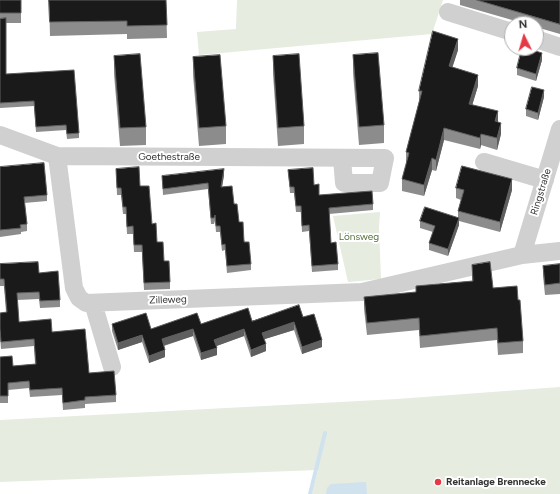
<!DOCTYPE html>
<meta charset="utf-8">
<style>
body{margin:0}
#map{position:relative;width:560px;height:494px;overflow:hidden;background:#fff;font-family:Figtree,sans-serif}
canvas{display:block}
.north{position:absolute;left:504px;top:16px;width:40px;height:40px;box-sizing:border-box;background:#fff;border:1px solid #adadad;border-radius:50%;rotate:355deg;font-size:11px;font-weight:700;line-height:16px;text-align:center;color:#333}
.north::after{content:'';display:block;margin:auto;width:14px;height:18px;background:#e63946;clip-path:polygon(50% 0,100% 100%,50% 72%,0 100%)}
</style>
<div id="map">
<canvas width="560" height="494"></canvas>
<div class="north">N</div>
</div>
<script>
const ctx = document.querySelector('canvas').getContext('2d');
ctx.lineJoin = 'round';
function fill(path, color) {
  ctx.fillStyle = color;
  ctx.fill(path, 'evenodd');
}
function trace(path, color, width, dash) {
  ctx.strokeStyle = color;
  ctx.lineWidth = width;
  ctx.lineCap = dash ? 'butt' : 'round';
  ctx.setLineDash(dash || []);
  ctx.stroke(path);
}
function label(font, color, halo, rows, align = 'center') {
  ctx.font = font + ' Figtree,sans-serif';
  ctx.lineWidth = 4;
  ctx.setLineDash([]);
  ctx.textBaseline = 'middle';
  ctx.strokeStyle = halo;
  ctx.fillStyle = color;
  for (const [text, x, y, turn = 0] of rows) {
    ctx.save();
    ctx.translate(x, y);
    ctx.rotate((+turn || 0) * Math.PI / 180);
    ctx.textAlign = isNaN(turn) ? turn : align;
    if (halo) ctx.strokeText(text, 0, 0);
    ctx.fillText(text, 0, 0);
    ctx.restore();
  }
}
fill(new Path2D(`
 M 237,0 L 443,0 L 432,34 L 199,55 L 197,32 L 236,29 Z
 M 380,212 L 379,227 L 381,279 L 348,282 L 333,216 Z
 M 560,387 L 560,494 L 312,494 L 318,470 L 0,482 L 0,420 L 397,399 Z`), '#e6ecdf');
fill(new Path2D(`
 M 366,482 L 367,494 L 326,494 L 327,488 L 331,484 Z`), '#cfe2ee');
trace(new Path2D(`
 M 310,494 L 325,433`), '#cfe2ee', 4);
trace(new Path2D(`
 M 448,12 L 512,32
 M 536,39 L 560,47
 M 0,135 L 57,156 L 385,158 L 380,183 L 344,183 L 342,158
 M 57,156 L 74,288 L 79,298 L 86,303 L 362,292 L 522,255 L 560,251
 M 484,162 L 545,180
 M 522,255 L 560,129
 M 93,303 L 112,367`), '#d0d0d0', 18);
fill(new Path2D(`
 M 0,0 L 21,0 L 21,23 L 6,23 L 6,74 L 79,133 L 79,138 L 67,139 L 66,130 L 36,132 L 34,106 L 0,108 Z
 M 49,0 L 166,0 L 167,38 L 127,39 L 127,34 L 50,36 Z
 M 460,0 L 560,0 L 560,34 L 536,27 L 536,24 L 526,24 L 460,5 Z
 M 458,50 L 452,67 L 478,86 L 472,105 L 498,122 L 501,134 L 497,150 L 481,145 L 480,149 L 444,140 L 436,171 L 432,170 L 424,196 L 402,191 L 402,179 L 407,163 L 406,163 L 406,152 L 419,102 L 419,91 Z
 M 353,55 L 384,125 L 384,143 L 359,145 L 353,73 Z
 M 114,56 L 146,127 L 146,145 L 120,146 L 114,74 Z
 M 273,56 L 304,126 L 304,144 L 278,146 L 273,74 Z
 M 193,57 L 226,126 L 226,144 L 199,146 L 193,75 Z
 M 542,60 L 536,81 L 517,75 L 517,68 Z
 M 544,97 L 538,120 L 526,116 L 526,109 Z
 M 0,167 L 47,195 L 47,201 L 24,203 L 27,224 L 27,231 L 21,232 L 21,234 L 0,237 Z
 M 116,169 L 140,186 L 157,242 L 164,261 L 170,282 L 170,289 L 144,290 L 142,252 L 134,252 L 133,234 L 127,234 L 126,214 L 123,214 L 121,195 L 117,195 Z
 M 288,170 L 314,185 L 319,195 L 373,204 L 373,210 L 329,214 L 331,243 L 338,264 L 338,270 L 312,272 L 309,231 L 302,232 L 301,212 L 296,212 L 294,193 L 290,193 Z
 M 224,175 L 222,187 L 234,204 L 251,264 L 251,270 L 227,273 L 225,250 L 222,251 L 220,232 L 216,232 L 215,221 L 214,224 L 211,224 L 208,189 L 163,195 L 162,176 Z
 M 456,188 L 512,190 L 500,232 L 459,221 L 459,225 L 448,256 L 429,250 L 429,243 L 433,232 L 420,228 L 420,221 L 458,218 L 458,211 L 461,200 L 456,198 Z
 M 0,264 L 39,273 L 60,300 L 60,307 L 40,308 L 39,299 L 17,300 L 19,322 L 52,332 L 89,373 L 116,395 L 116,402 L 85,404 L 85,408 L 63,410 L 62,395 L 30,397 L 29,388 L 8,390 L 8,403 L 0,403 L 0,357 L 13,366 L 35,364 L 34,346 L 1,349 L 0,336 L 0,313 L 6,312 L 4,286 L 0,286 Z
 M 560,264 L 560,294 L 545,295 L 543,276 L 543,266 Z
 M 472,265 L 493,288 L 518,300 L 523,341 L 523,353 L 498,355 L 497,340 L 420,348 L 419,330 L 367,335 L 364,309 L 364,297 L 416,292 L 416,286 L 472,281 Z
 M 303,317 L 322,347 L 302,354 L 294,330 L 264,339 L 266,351 L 251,357 L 244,336 L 216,346 L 217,355 L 201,360 L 193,336 L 164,346 L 165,357 L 149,363 L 142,342 L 118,350 L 112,331 L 112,324 L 151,329 L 201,324 Z`), '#8c8c8c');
fill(new Path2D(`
 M 458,39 L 458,50 L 449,78 L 449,66 Z
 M 542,53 L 542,60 L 536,81 L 536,74 Z
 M 478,75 L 478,86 L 469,116 L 469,104 Z
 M 544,90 L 544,97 L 538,120 L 538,113 Z
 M 498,111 L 498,123 L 495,121 Z
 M 501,123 L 501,134 L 497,150 L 497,138 Z
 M 444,128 L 444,140 L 436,171 L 436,160 Z
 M 481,134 L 481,145 L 480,149 L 480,138 Z
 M 432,158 L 432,170 L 424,196 L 424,185 Z
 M 224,169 L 224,175 L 221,193 L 221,187 Z
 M 512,179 L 512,190 L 500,232 L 500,222 Z
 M 459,218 L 459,225 L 448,256 L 448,249 Z
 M 294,322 L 294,330 L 262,340 L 262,333 Z
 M 193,329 L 193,336 L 162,346 L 162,339 Z
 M 244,329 L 244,336 L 214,347 L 214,340 Z
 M 142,335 L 142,342 L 118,350 L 118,343 Z
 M 322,340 L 322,347 L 302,354 L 302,347 Z
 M 266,344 L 266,351 L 251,357 L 251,350 Z
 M 217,348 L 217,355 L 201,360 L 201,353 Z
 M 165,350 L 165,357 L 149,363 L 149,356 Z`), '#5f5f5f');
const building = new Path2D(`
 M 0,0 L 21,0 L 21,13 L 0,13 Z
 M 49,0 L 166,0 L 167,25 L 127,26 L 127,21 L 50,22 Z
 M 477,0 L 560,0 L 560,24 Z
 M 6,18 L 6,74 L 74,70 L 79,133 L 67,134 L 66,125 L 36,127 L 34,101 L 0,103 L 0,19 Z
 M 433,31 L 458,39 L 449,66 L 478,75 L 469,104 L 498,111 L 495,121 L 501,123 L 497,138 L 481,134 L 480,138 L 444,128 L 436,160 L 432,158 L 424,185 L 402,179 L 409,153 L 406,152 L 422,91 L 419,91 Z
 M 522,48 L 526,48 L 542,53 L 536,74 L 517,68 Z
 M 378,53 L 384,125 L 359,127 L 353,55 Z
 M 140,54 L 146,127 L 120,128 L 114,56 Z
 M 299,54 L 304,126 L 278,128 L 273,56 Z
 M 220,55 L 226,126 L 199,128 L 193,57 Z
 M 532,87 L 544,90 L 538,113 L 526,109 Z
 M 44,163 L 47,195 L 24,197 L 27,224 L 20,225 L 21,228 L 0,230 L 0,167 Z
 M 462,166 L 512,179 L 500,222 L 458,211 L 464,190 L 456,188 Z
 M 139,167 L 140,186 L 149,186 L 152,224 L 156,223 L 157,242 L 163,242 L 164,261 L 169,261 L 170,282 L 144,283 L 142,245 L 134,245 L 133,226 L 127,227 L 126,207 L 123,207 L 121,188 L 117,188 L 116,169 Z
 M 313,168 L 314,185 L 319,184 L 319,195 L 372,191 L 373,204 L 329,208 L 331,243 L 336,242 L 338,264 L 312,266 L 309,225 L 302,226 L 301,206 L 296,206 L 294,187 L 290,187 L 288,170 Z
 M 224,169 L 221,187 L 232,186 L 234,204 L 237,204 L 239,222 L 243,222 L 244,242 L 249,242 L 251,264 L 227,266 L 225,244 L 222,245 L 220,226 L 216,226 L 215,215 L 214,218 L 211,218 L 208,183 L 163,189 L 162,176 Z
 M 425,207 L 459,218 L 448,249 L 429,243 L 435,226 L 420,221 Z
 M 38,262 L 39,273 L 58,271 L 60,300 L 40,301 L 39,292 L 17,293 L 19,322 L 51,319 L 52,332 L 85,329 L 89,373 L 114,371 L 116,395 L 85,397 L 85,400 L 63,403 L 62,388 L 30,390 L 29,381 L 8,383 L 8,396 L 0,396 L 0,357 L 12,356 L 13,366 L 36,364 L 34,339 L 1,342 L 0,329 L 0,313 L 7,312 L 4,279 L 0,279 L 0,264 Z
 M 490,262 L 493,288 L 517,286 L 518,300 L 520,300 L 523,341 L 498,343 L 497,328 L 420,336 L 419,318 L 367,323 L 364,297 L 416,292 L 416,286 L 473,281 L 472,265 Z
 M 560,264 L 560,284 L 560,283 L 545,285 L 543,266 Z
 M 299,305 L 303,317 L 314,314 L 322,340 L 302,347 L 294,322 L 262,333 L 266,344 L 251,350 L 244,329 L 214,340 L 217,348 L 201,353 L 193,329 L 162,339 L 165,350 L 149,356 L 142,335 L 118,343 L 112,324 L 146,313 L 151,329 L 197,313 L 201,324 L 248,308 L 252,321 Z`);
fill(building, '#1a1a1a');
trace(building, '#5f5f5f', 1);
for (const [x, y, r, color] of [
 [438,482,4,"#e63946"]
]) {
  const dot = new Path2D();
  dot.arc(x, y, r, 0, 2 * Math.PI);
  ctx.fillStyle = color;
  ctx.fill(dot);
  trace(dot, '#fff', 1.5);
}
label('10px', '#333', '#fff', [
 ["Goethestraße",169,157],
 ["Ringstraße",541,192,-73],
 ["Zilleweg",168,300,-2]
]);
label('10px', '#56703f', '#fff', [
 ["Lönsweg",359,237]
]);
label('bold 10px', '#333', '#fff', [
 ["Reitanlage Brennecke",446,482]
], 'left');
</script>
